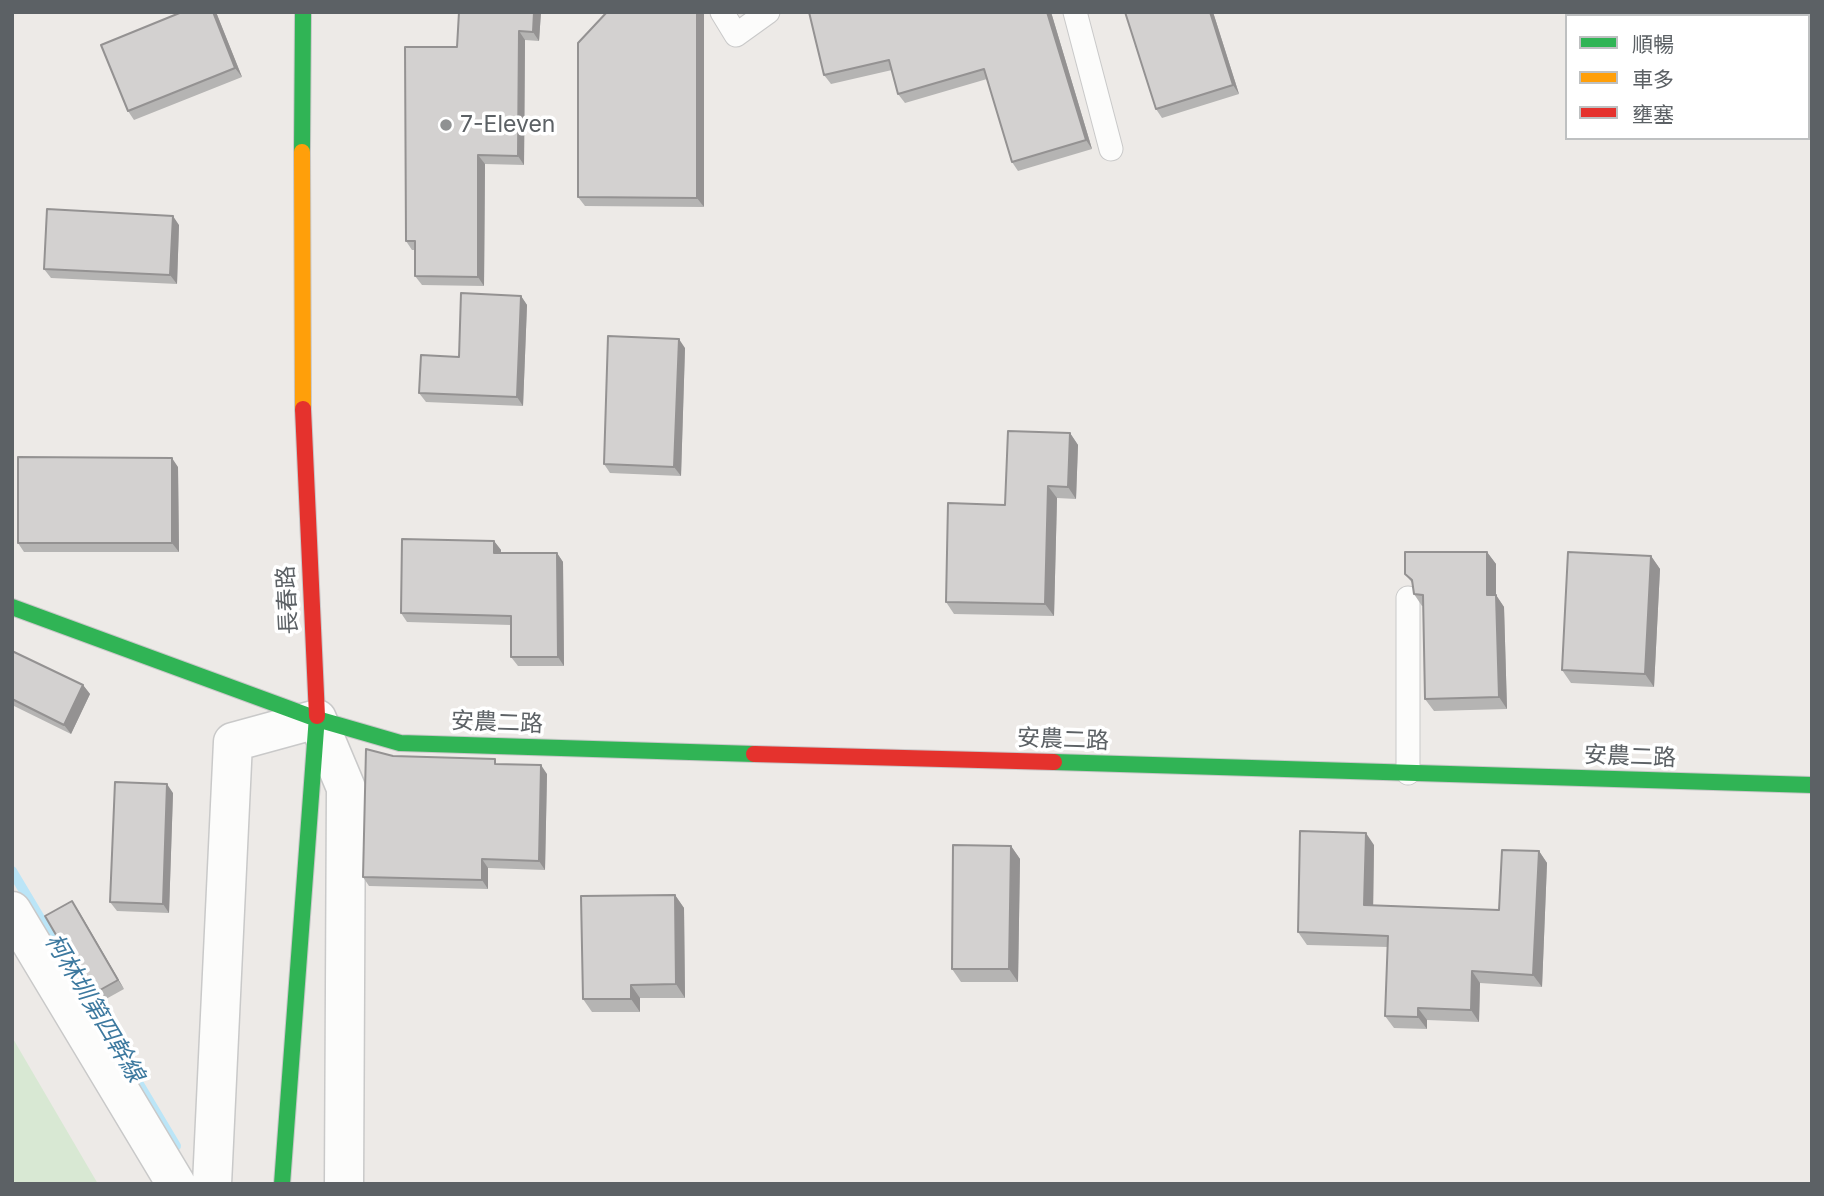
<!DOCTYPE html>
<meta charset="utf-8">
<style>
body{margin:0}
#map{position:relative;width:1824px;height:1196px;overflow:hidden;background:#edeae7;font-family:Inter,"Noto Sans TC",sans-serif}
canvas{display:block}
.frame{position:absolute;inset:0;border:14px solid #5c6165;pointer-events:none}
.legend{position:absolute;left:1565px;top:14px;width:245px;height:126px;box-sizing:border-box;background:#fff;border:2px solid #bec0c1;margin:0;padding:9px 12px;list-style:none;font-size:21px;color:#5c6165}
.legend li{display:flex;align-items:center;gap:14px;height:35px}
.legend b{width:35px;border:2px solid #bec0c1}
</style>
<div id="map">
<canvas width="1824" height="1196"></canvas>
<div class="frame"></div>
<ul class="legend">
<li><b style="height:9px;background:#30b455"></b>順暢</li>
<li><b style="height:9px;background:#ff9f0a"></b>車多</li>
<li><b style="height:9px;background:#e5322d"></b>壅塞</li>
</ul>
</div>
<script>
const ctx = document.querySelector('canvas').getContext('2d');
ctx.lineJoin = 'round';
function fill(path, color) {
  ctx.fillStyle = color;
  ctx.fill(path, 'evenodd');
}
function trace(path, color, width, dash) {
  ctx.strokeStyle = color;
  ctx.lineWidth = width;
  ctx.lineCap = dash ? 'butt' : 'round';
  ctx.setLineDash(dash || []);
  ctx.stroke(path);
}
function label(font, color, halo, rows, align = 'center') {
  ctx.font = font + ' Inter,"Noto Sans TC",sans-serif';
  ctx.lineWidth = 7;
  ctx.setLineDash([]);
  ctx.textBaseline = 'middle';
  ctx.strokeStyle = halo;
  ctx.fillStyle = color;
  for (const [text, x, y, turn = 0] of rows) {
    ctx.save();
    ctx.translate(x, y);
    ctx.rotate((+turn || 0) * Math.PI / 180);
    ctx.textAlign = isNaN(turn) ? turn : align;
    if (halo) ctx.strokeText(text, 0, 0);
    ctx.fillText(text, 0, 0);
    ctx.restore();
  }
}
fill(new Path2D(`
 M 12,1037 L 98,1184 L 12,1184 Z`), '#d8e8d3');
trace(new Path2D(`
 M 12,871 L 176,1146`), '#bbe5f7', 10);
const lane = new Path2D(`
 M 722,12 L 736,35 L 768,12
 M 1075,12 L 1111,149
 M 1408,773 L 1408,598`);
const street = new Path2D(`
 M 12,911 L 176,1184
 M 212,1184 L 233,742 L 317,719 L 346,788 L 344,1184`);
const fast = new Path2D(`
 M 302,152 L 303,12
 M 12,607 L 317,719 L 400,743 L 754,754
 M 1054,762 L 1812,785
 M 282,1184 L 317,716`);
const slow = new Path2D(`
 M 302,152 L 303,409`);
const jam = new Path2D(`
 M 303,409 L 317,716
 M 754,754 L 1054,762`);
trace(lane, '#c9c9c9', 25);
trace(street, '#c9c9c9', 41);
trace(fast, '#c8c7c8', 18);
trace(slow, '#c8c7c8', 18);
trace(jam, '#c8c7c8', 18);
trace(lane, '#fcfcfb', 23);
trace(street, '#fcfcfb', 38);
trace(fast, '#30b455', 16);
trace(slow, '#ff9f0a', 16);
trace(jam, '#e5322d', 16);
fill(new Path2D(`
 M 182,12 L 216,12 L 242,77 L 134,120 L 128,111 Z
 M 541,12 L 539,41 L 525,40 L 524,165 L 485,164 L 484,286 L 422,285 L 415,276 L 415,250 L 412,250 L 406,241 L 457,47 Z
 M 607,12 L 704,207 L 585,206 L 578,197 Z
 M 809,12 L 1051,12 L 1092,149 L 1018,171 L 1012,162 L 987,79 L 905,103 L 898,94 L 892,70 L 831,84 L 824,75 Z
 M 1125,12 L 1213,12 L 1239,94 L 1162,118 L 1156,109 Z
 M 179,225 L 177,284 L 51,278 L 44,269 Z
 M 521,296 L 527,305 L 523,406 L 426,402 L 419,393 L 459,357 Z
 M 685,348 L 681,476 L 610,473 L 604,464 Z
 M 1070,433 L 1078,445 L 1076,499 L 1057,498 L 1054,616 L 954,614 L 946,602 L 1005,505 Z
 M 178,467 L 179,552 L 24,552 L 18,543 Z
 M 494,541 L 501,550 L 501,553 L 557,553 L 563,562 L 564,666 L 518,666 L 511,657 L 511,625 L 407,622 L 401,613 Z
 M 1487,552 L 1496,564 L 1496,595 L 1504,607 L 1507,709 L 1434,711 L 1425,699 L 1423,606 L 1422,606 L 1414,594 L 1413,584 L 1405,574 Z
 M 1651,556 L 1660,569 L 1654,687 L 1571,683 L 1562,670 Z
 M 12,651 L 83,685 L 90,694 L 71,734 L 12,705 Z
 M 393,756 L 498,764 L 547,774 L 545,870 L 488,868 L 488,889 L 369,886 L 363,877 Z
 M 173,793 L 169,913 L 117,911 L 110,902 Z
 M 1374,845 L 1373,905 L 1499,910 L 1539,851 L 1547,863 L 1542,987 L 1480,983 L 1479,1022 L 1427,1020 L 1427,1029 L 1394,1028 L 1385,1016 L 1388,947 L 1307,945 L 1298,932 Z
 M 1011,846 L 1020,859 L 1018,982 L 961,982 L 952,969 Z
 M 675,895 L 684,908 L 685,998 L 640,998 L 640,1012 L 592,1012 L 583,999 Z
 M 78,910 L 124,989 L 97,1004 L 91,995 Z`), '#b5b4b3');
fill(new Path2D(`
 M 213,12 L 216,12 L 242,77 L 235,68 Z
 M 534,12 L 541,12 L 539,41 L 533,32 Z
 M 697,12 L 704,12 L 704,207 L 697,198 Z
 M 1047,12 L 1051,12 L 1092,149 L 1086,140 Z
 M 1210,12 L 1213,12 L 1239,94 L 1233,85 Z
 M 519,31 L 525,40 L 524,165 L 518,156 Z
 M 478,155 L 485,164 L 484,286 L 478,277 Z
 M 173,216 L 179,225 L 177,284 L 170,275 Z
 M 521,296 L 527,305 L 523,406 L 517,397 Z
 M 679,339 L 685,348 L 681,476 L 674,467 Z
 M 1070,433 L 1078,445 L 1076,499 L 1068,487 Z
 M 172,458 L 178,467 L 179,552 L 172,543 Z
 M 1048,486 L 1057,498 L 1054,616 L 1045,604 Z
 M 494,541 L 501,550 L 500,562 L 494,553 Z
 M 1487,552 L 1496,564 L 1496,607 L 1487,595 Z
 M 557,553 L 563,562 L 564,666 L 558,657 Z
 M 1651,556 L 1660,569 L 1654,687 L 1645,674 Z
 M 1496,595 L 1504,607 L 1507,709 L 1499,697 Z
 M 83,685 L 90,694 L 71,734 L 64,725 Z
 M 541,765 L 547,774 L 545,870 L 539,861 Z
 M 167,784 L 173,793 L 169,913 L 163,904 Z
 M 1366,833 L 1374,845 L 1373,917 L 1364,905 Z
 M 1011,846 L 1020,859 L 1018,982 L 1009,969 Z
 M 1539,851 L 1547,863 L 1542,987 L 1533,975 Z
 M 482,859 L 488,868 L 488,889 L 482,880 Z
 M 675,895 L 684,908 L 685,998 L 676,984 Z
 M 72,901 L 78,910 L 124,989 L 118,980 Z
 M 1472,971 L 1480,983 L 1479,1022 L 1471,1010 Z
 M 631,985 L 640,998 L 640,1012 L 631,999 Z
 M 1418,1008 L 1427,1020 L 1427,1029 L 1418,1017 Z`), '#949292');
const building = new Path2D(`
 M 182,12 L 213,12 L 235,68 L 128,111 L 101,45 Z
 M 459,12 L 534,12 L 533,32 L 519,31 L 518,156 L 478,155 L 478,277 L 415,276 L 415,241 L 406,241 L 405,47 L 457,47 Z
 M 607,12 L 697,12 L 697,198 L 578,197 L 578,43 Z
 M 809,12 L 1047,12 L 1086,140 L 1012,162 L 984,69 L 898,94 L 889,60 L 824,75 Z
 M 1125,12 L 1210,12 L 1233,85 L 1156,109 Z
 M 47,209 L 173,216 L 170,275 L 44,269 Z
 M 461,293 L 521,296 L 517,397 L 419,393 L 421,355 L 459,357 Z
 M 608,336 L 679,339 L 674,467 L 604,464 Z
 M 1008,431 L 1070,433 L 1068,487 L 1048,486 L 1045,604 L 946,602 L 948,503 L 1005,505 Z
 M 18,457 L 172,458 L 172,543 L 18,543 Z
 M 402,539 L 494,541 L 494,553 L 557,553 L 558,657 L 511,657 L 511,616 L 401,613 Z
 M 1405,552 L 1487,552 L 1487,595 L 1496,595 L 1499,697 L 1425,699 L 1423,595 L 1414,594 L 1412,580 L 1405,574 Z
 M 1568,552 L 1651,556 L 1645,674 L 1562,670 Z
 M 12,651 L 83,685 L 64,725 L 12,699 Z
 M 366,749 L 393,756 L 495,759 L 495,764 L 541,765 L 539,861 L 482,859 L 482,880 L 363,877 Z
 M 115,782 L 167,784 L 163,904 L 110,902 Z
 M 1300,831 L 1366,833 L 1364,905 L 1499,910 L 1502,850 L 1539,851 L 1533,975 L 1472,971 L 1471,1010 L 1418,1008 L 1418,1017 L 1385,1016 L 1388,936 L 1298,932 Z
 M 953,845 L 1011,846 L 1009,969 L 952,969 Z
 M 675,895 L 676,984 L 631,985 L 631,999 L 583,999 L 581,896 Z
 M 72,901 L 118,980 L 91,995 L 45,916 Z`);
fill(building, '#d3d1d0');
trace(building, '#949292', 2);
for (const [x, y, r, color] of [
 [446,125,7,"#8f9192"]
]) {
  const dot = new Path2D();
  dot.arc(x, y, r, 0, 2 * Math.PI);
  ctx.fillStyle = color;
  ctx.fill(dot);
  trace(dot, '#fff', 2.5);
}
label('23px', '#5c6165', '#fff', [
 ["7-Eleven",460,125]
], 'left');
label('23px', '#5c6165', '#fff', [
 ["長春路",288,600,-93],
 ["安農二路",497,723,2],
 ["安農二路",1063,740,2],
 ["安農二路",1630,757,2]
]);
label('italic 24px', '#3d799f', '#fff', [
 ["柯林圳第四幹線",94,1008,59]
]);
</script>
